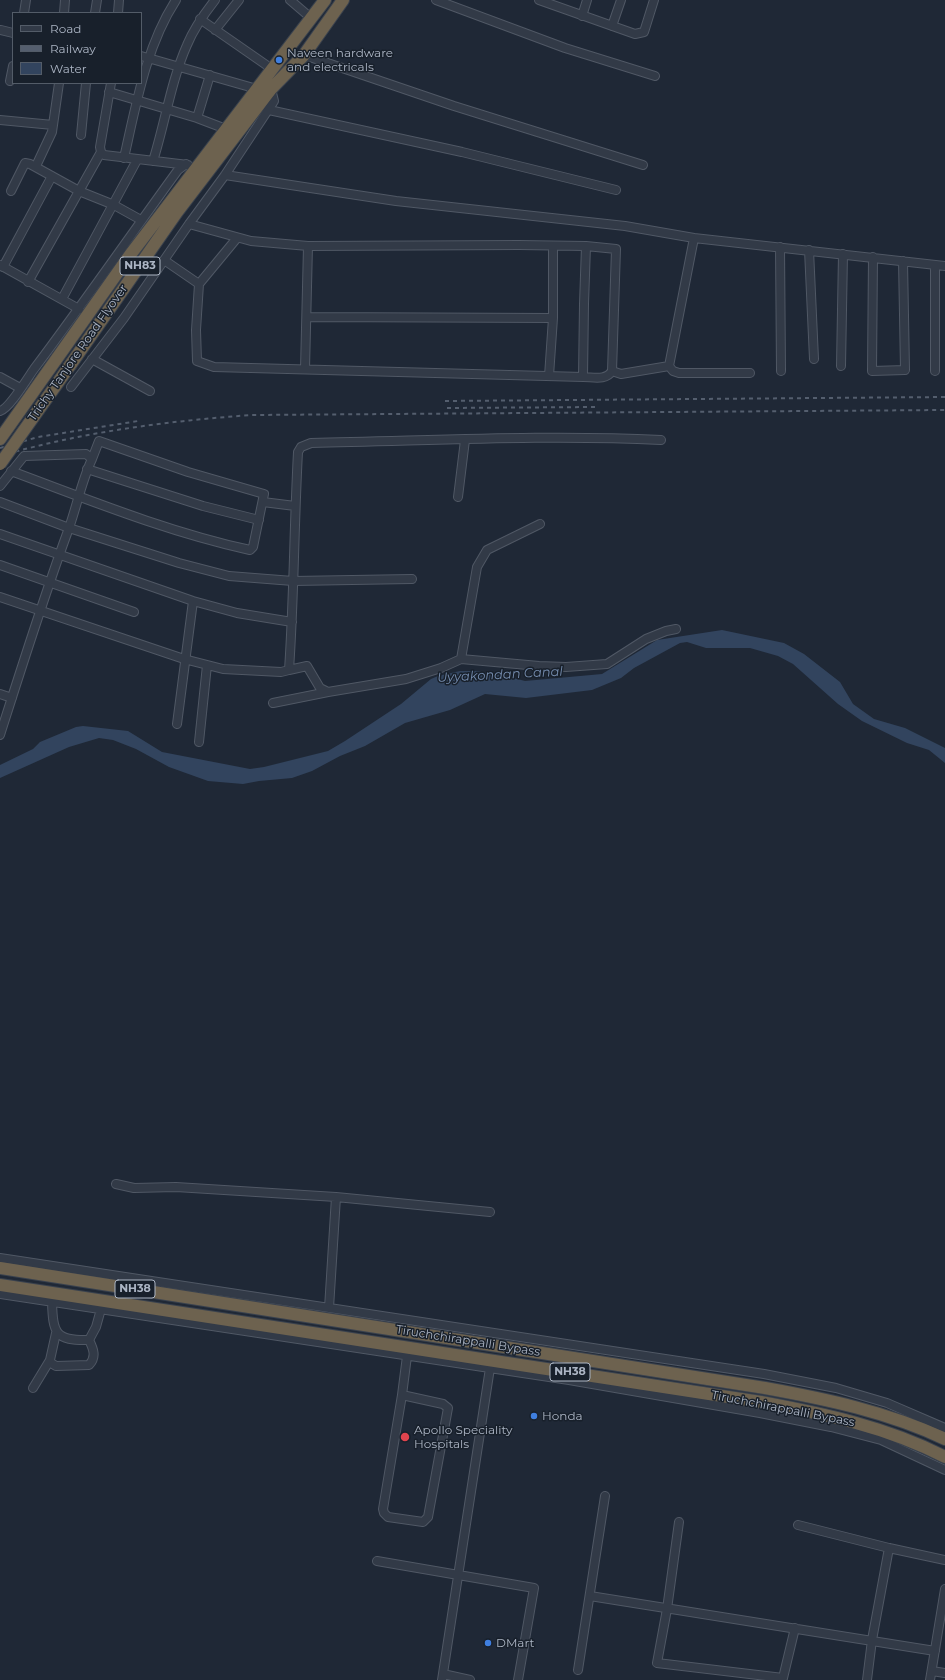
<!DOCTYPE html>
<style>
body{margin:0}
#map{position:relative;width:945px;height:1680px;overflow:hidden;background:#1f2836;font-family:Montserrat,sans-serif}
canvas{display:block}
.legend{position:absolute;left:12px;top:12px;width:130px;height:72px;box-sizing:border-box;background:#18202b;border:1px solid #535c68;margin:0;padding:5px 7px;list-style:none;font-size:12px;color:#acb5c4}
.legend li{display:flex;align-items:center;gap:8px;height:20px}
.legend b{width:20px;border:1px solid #535c68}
</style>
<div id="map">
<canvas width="945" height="1680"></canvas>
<ul class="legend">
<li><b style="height:5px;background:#323a47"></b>Road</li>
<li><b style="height:5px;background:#545e6e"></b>Railway</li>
<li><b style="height:11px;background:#32445e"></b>Water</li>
</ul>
</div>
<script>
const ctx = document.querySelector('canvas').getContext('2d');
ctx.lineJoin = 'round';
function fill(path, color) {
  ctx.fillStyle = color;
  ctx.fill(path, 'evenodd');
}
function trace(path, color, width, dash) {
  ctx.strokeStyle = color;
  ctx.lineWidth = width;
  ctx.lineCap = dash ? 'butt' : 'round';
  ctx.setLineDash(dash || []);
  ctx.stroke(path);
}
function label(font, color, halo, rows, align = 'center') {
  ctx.font = font + ' Montserrat,sans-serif';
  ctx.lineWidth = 3;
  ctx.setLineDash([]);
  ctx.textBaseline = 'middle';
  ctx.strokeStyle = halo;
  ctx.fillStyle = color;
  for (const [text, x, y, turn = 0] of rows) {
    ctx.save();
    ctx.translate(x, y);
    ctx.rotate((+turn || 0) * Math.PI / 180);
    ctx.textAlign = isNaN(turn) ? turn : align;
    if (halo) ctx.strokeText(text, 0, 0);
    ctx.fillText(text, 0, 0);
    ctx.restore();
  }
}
fill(new Path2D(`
 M 722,630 L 784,643 L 804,654 L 840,682 L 853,704 L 874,719 L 905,728 L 945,748 L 945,763 L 929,750 L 907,743 L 862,721 L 838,704 L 793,664 L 778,656 L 750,648 L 706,648 L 687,642 L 680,643 L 634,668 L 621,678 L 592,690 L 526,698 L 485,694 L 450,710 L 405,723 L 365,746 L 340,756 L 312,771 L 292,778 L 259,781 L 243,784 L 208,781 L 169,767 L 136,749 L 113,740 L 99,738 L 69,747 L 0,778 L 0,765 L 33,749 L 40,742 L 76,727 L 83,726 L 128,731 L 162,752 L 250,769 L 264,767 L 328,751 L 345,741 L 401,704 L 431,679 L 438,676 L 460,671 L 475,671 L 502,675 L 525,681 L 602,674 L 657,640 Z`), '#32445e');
const minor = new Path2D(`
 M 290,0 L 311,18
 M 436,0 L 565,48 L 655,76
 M 539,0 L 635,34 L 644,32 L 654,0
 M 24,13 L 26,0
 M 64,13 L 65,0
 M 95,13 L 97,0
 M 118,13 L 119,0
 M 582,16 L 587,0
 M 200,19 L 272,69
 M 612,26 L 621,0
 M 1,30 L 13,33
 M 215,30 L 239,0
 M 304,55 L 454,106 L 643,165
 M 141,56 L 257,89
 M 10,81 L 13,66
 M 111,83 L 100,147 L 101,152 L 104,155 L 188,165
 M 109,92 L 197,118 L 226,129
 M 269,110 L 462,152 L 616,190
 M 197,118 L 210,75
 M 0,120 L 53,125
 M 81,135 L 86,83
 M 124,158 C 136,105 146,46 176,0
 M 153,161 C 165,123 171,81 187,45 C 194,28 204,14 215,0
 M 36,166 L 52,132 L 59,83
 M 225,175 L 396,201 L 625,226 L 694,238 L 945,266
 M 11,191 L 25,163 L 30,164 L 79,191 L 114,205 L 141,220
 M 189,224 L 251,241 L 308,246 L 519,245 L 586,246 L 616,249 L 612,371 C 606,381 593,377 583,377 L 214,367 L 197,361 L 196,330 L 199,284 L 237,238
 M 694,238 L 669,366 L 673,371 L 679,373 L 750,373
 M 780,247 L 781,371
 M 809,250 L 814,359
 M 873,257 L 872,371 L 905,370 L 903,261
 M 164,260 L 199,284
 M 0,265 L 79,309
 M 3,267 L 52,176
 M 28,282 L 101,152
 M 62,299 L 137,160
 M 307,317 L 553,318
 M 92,359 L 150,391
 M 841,366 L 843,254
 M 305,369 L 308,246
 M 612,371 L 621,374 L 669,366
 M 935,371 L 935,265
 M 549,376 L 553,318 L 553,246
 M 0,377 L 20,388
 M 583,377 L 584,304 L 586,246
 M 71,387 L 124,318 L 189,224 L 225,175 L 274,101 L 271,89
 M 0,411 C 9,409 27,379 34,369 C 83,304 130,236 178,170 L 186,164
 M 87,469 L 203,506 L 259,520
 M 11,471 C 89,500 168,532 250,550 L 253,547 L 264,494 L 188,472 L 99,441 L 92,459
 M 0,486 L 24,456 L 86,454 L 92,459 C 82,480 77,505 69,528 C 44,596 22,666 0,735
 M 458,497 L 465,440
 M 0,502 L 69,528 L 179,563 L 229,576 L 293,581 L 412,579
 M 263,502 L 295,506
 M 0,534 L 193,601 L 237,613 L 292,622
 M 0,565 L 134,612
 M 0,597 L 184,659 L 223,669 L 281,672 L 289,670 C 294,598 294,525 298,452 L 301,447 L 311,443 C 427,441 545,434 661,440
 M 461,659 L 477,567 L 487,550 L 540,524
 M 289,670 L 307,666 L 320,688 L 328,692 L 406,679 L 441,668 L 461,659 L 539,666 L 566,667 L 607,664 L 646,639 L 666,631 L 676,629
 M 0,694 L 12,698
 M 273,703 L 328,692
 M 177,724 L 193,601
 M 199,742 L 207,665
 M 116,1184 L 134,1188 L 176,1187 L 336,1197 L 490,1212
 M 0,1258 L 764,1374 L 836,1388 L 887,1403 L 945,1428
 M 0,1294 L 569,1380 L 760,1413 L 831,1427 L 881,1440 L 945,1470
 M 52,1302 C 53,1333 55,1341 89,1340 L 96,1327 L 101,1309
 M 329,1308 L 336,1197
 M 50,1360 L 56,1333
 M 33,1388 L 50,1360 L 51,1363 L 56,1366 L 89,1365 C 97,1357 93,1348 89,1340
 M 402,1395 L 383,1509 L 384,1513 L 388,1517 L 423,1522 L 428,1517 L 448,1408 L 443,1404 L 402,1395 L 407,1356
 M 679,1522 L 667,1609 L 657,1663 L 783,1678 L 795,1628
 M 798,1525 L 889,1548 L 945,1560
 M 377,1561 L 534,1588 L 518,1680
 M 590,1596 L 935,1651
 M 578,1670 L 605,1496
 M 932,1671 L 945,1673
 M 443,1674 L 470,1680
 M 442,1680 L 490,1368
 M 867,1680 L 872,1640 L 889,1548
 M 930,1680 L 945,1589`);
const highway = new Path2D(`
 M 71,364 L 177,212 L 271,89 L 304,55 L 343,0
 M 0,439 L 130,255 L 325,0
 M 0,1268 L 765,1388 C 826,1399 888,1412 945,1439
 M 0,1285 L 761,1402 C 825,1414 887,1427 945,1457`);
trace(minor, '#505865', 10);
trace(highway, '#3a424e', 14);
trace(minor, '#323a47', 8);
trace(highway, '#6d624f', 12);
trace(new Path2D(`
 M 445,401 L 945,397
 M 447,408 L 595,407
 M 0,448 L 38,437 L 138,421
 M 0,456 C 82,432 167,421 252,415 L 945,410`), '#545e6e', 2, [4, 4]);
const highwayBridge = new Path2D(`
 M 0,464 L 71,364`);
trace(highwayBridge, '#3a424e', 14, []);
trace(highwayBridge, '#6d624f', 12);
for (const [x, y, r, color] of [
 [279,60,4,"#3f7fe0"],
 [534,1416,4,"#3f7fe0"],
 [405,1437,5,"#e0444e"],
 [488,1643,4,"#3f7fe0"]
]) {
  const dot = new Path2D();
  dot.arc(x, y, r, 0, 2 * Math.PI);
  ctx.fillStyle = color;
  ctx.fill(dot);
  trace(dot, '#18202b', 1.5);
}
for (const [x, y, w] of [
 [140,266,40],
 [135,1289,40],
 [570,1372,40]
]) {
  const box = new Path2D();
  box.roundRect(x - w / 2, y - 9, w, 18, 3);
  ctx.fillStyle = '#18202b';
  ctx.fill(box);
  trace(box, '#acb5c4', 1);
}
label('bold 11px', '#acb5c4', null, [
 ["NH83",140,266],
 ["NH38",135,1289],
 ["NH38",570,1372]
]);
label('12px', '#acb5c4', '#18202b', [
 ["Naveen hardware",287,53],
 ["and electricals",287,67],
 ["Honda",542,1416],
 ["Apollo Speciality",414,1430],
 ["Hospitals",414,1444],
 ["DMart",496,1643]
], 'left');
label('12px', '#acb5c4', '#18202b', [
 ["Trichy Tanjore Road Flyover",78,353,-55],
 ["Tiruchchirappalli Bypass",468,1341,9],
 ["Tiruchchirappalli Bypass",783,1409,11]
]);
label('italic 13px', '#748bad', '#18202b', [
 ["Uyyakondan Canal",500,675,-3]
]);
</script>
